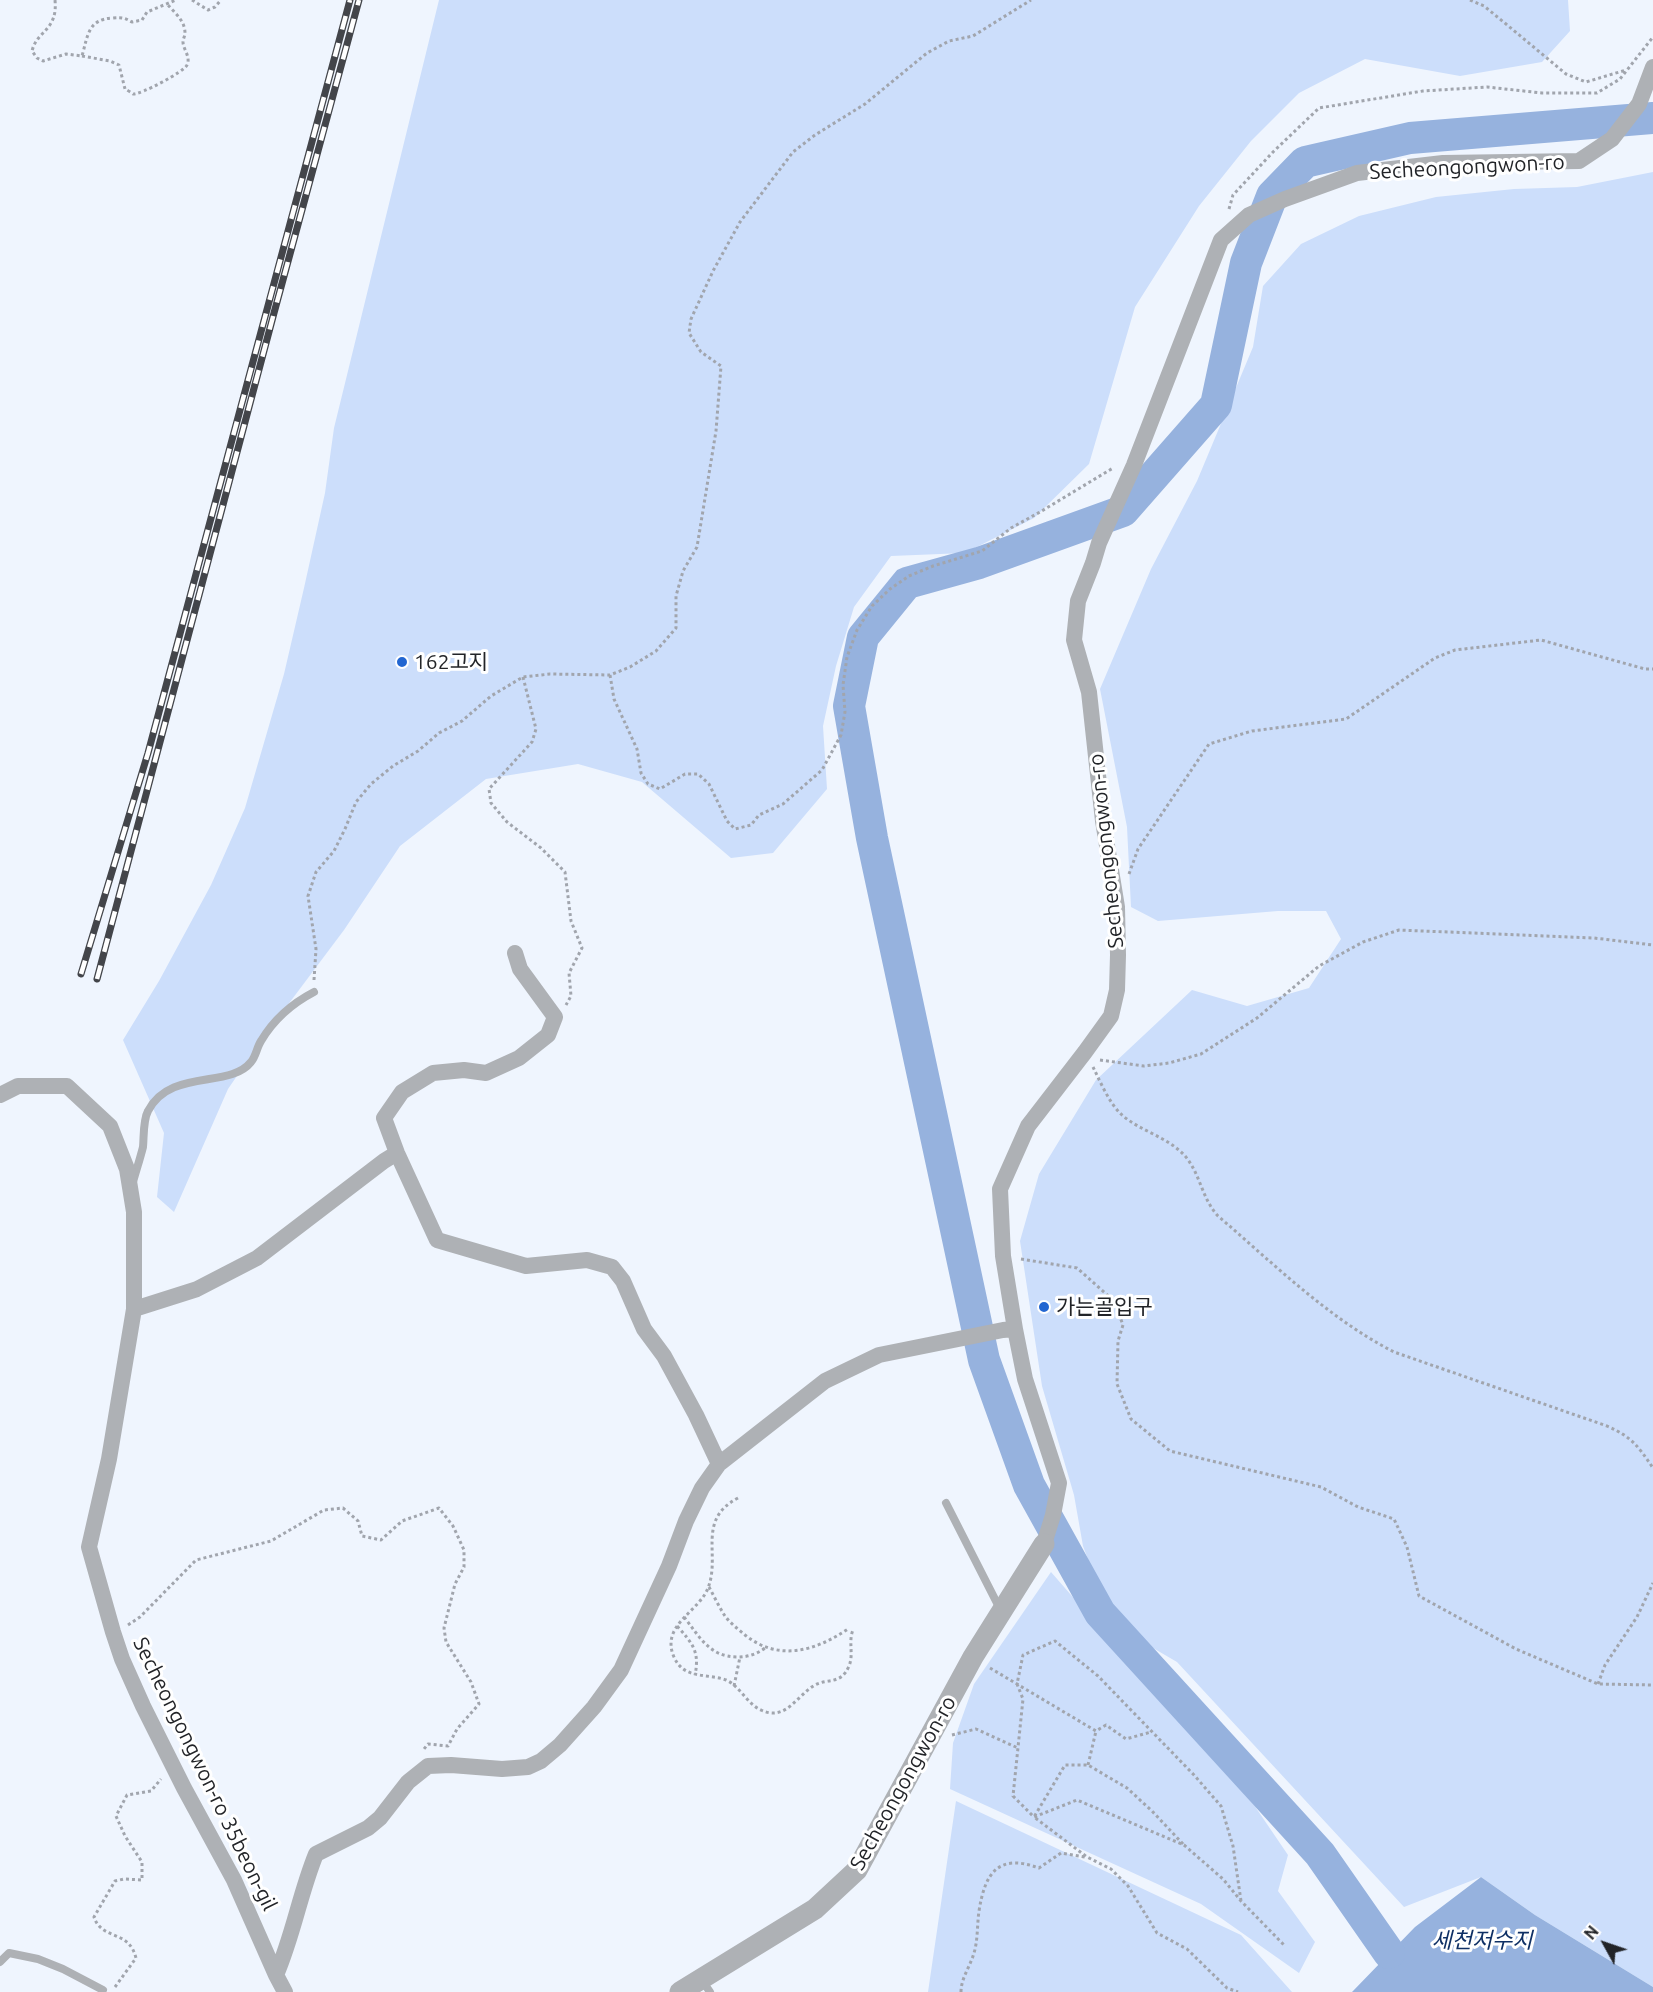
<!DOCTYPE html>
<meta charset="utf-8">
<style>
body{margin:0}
#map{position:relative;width:1653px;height:1992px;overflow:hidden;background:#eff5fe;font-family:Ubuntu,sans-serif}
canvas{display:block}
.north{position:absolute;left:1575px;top:1914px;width:60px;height:60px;-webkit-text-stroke:4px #fff;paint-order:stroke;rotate:310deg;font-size:16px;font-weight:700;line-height:24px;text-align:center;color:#222428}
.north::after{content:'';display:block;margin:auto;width:21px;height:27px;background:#222428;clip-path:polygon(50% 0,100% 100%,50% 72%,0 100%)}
</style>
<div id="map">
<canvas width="1653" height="1992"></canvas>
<div class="north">N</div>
</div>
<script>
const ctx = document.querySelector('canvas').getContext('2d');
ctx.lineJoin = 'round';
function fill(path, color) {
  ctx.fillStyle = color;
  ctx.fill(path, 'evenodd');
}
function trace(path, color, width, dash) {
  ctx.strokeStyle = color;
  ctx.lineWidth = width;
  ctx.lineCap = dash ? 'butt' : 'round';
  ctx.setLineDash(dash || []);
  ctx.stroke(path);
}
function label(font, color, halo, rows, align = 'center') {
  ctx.font = font + ' Ubuntu,"Noto Sans KR",sans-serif';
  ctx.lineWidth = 6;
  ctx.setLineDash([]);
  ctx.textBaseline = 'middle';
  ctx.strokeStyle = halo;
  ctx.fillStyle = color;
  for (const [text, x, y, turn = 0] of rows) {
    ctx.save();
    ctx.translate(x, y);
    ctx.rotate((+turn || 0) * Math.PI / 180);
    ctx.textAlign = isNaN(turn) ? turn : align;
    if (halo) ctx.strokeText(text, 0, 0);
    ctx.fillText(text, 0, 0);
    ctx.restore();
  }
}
fill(new Path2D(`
 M 439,0 L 1568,0 L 1570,31 L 1542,62 L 1460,76 L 1365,59 L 1299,93 L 1251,141 L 1199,206 L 1135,307 L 1089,464 L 1034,518 L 965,553 L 891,556 L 854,607 L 836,666 L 823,726 L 827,789 L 773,853 L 731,858 L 642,782 L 578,764 L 486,779 L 400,846 L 344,930 L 263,1038 L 228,1089 L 174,1212 L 157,1197 L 164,1133 L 123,1040 L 159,981 L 211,885 L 245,808 L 284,674 L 304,588 L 325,493 L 334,428 Z
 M 1653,172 L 1653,1987 L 1535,1915 L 1481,1877 L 1404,1907 L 1177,1662 L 1141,1641 L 1098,1586 L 1083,1546 L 1074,1495 L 1042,1386 L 1020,1241 L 1039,1174 L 1096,1080 L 1192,990 L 1247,1006 L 1309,988 L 1341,939 L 1326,911 L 1278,911 L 1158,921 L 1131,907 L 1127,827 L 1100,689 L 1151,569 L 1197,481 L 1253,347 L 1263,286 L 1301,244 L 1359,216 L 1436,197 L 1514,189 L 1577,187 Z
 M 1051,1572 L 1254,1805 L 1288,1855 L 1278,1891 L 1315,1942 L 1299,1973 L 1201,1904 L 950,1789 L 953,1743 L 974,1684 Z
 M 956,1801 L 1241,1935 L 1292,1992 L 928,1992 Z`), '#ccdefb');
fill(new Path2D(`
 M 1481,1877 L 1535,1915 L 1653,1987 L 1653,1992 L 1352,1992 L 1415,1927 Z`), '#96b2de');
trace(new Path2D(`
 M 1389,1953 L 1320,1854 L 1100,1613 L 1029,1485 L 984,1360 L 872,838 L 849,706 L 863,637 L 907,583 L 979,563 L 1123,511 L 1216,405 L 1246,263 L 1272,196 L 1305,162 L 1410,138 L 1653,118`), '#96b2de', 32);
trace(new Path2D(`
 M 55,0 C 58,31 37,30 32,51 L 37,58 L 43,61 L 66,54 L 82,56 C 88,35 88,19 113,18 C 122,17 125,18 132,22 L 142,20 L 147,12 L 176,0
 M 192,0 L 208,10 L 215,7 L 221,0
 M 1470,0 L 1484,6 L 1506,24 L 1566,74 L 1586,82 L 1626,70
 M 82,56 L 110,61 L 119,65 L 125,89 C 127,90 132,93 133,94 C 140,95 184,72 187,65 C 191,57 183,49 183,42 C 183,39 185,36 185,33 C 185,21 175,13 168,5
 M 1229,209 L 1233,195 L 1273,152 L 1319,108 L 1423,91 L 1487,87 L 1542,93 L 1597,93 L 1620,79 L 1653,37
 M 610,675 L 614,699 L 637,749 L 641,773 L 648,784 L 660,789 L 685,774 L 698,774 L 709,784 L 727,821 L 735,829 L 751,825 L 759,815 L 783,804 L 822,770 L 841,735 L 845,712 L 843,685 L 847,657 L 857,630 L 872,606 L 890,589 L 909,576 L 933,566 L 982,551 L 1011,528 L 1040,512 L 1113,468
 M 523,677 L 536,729 L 532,742 L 489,789 L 491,803 L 507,822 L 541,848 L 565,872 L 571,921 L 582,948 L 569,973 L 571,996 L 566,1005
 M 1129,874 L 1138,849 L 1209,744 L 1252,731 L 1346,719 L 1435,658 L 1455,650 L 1541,640 L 1645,669 L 1653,669
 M 314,980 L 316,949 L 308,896 L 316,872 L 334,851 L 345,829 L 356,802 L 371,784 L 393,766 L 418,751 L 439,733 L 462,721 L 491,696 L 523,677 L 550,674 L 610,675 L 630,667 L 656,651 L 676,628 L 676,596 L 683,571 L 697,547 L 716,431 L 721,366 L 701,352 L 689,333 L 691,319 L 713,271 L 740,222 L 793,152 L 815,135 L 865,104 L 927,53 L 949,41 L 973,36 L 1031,0
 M 1100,1060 L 1144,1066 L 1169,1063 L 1201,1054 L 1257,1018 L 1319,966 L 1363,942 L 1399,930 L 1594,938 L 1653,945
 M 1093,1067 C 1101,1083 1109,1103 1122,1115 C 1140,1131 1168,1137 1185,1156 C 1200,1173 1202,1199 1218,1216 C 1274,1264 1328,1318 1394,1352 L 1607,1426 C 1632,1437 1638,1446 1653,1468
 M 1021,1259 L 1077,1268 L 1114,1301 L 1123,1325 L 1118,1341 L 1117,1384 L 1131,1419 L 1170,1451 L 1321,1487 L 1358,1507 L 1394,1519 L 1407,1547 L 1419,1596 L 1516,1649 L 1598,1684 L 1653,1685
 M 738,1498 C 696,1520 721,1555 708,1588 C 699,1612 660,1625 674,1657 C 684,1680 707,1673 726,1680 C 740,1686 747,1704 761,1710 C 786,1722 797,1695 815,1685 C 828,1678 841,1685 849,1666 C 854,1654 848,1642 853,1630
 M 709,1587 C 714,1596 719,1607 725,1616 C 730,1623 738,1629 745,1635 C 779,1662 815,1651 848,1629
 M 684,1617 C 700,1637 709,1657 738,1657 C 748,1657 757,1654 765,1648
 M 128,1625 L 140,1617 L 196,1560 L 271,1541 L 324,1510 L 343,1508 L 358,1521 L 362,1536 L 381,1540 L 402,1521 L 439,1508 L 453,1526 L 464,1550 L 464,1567 L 455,1584 L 444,1628 L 446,1642 L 471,1682 L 479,1704 L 457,1729 L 448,1746 L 428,1744 L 424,1749
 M 677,1626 C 692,1643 700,1651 695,1675
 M 990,1668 L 1096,1731 L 1106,1725 L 1126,1739 L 1151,1732
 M 1598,1684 L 1605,1665 L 1637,1617 L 1653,1583
 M 734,1686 L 740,1657
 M 952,1735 L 976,1729 L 1018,1748
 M 1088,1765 L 1096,1731
 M 1183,1844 L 1152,1811 L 1127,1788 L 1088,1765 L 1065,1765 L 1034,1817 L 1087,1857 L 1111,1869 L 1128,1886 L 1157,1933 L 1187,1949 L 1227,1988 L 1238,1992
 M 1241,1901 L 1233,1846 L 1221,1806 L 1194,1775 L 1098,1676 L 1055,1641 L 1023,1655 L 1017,1684 L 1023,1699 L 1013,1796 L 1034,1817 L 1077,1800 L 1184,1845 L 1223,1879 L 1241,1901 L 1285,1946
 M 115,1987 L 136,1958 C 129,1929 102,1941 94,1917 L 115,1881 L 124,1879 L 142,1880 L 142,1862 L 125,1836 L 116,1816 L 127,1795 L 151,1791 L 161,1779
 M 961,1992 C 961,1978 970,1967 974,1953 C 978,1940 977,1925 979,1911 C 985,1873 998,1853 1039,1868 L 1061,1853 L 1085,1857`), '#a1a5ad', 3, [3, 3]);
trace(new Path2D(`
 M 133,1182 C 136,1171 140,1159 143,1147 C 144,1136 143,1120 148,1111 C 170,1068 230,1089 251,1062 C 256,1056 257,1047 261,1041 C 274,1019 291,1004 314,992
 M 946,1503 L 1000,1609
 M 0,1962 L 9,1953 L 38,1959 L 63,1969 L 103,1990
 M 701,1979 L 710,1992`), '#aeb1b5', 8);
trace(new Path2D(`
 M 515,953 L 520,969 L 555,1017 L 548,1035 L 519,1058 L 486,1073 L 464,1070 L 433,1073 L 402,1092 L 384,1118 L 397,1153 L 437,1240 L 526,1266 L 587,1260 L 612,1267 L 623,1281 L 644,1329 L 664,1356 L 696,1415 L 719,1464
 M 0,1095 L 18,1086 L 67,1086 L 110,1126 L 127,1169 L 134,1212 L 134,1309 L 109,1459 L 89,1547 L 113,1632 L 122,1659 L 143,1706 L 184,1788 L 234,1880 L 276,1975 L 285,1992
 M 134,1309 L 197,1289 L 257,1258 L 384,1161 L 397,1153
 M 1044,1544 L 1053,1515 L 1059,1483 L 1025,1379 L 1015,1329 L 1003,1256 L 1000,1189 L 1028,1126 L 1085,1052 L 1111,1016 L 1117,990 L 1118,955 L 1117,907 L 1103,821 L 1089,692 L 1074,640 L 1078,601 L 1093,563 L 1099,543 L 1134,465 L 1221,240 L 1249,215 L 1285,199 L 1357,173 L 1443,163 L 1579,161 L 1612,139 L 1639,104 L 1653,67
 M 276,1975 C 293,1936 300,1893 316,1854 L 368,1828 L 380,1818 L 408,1782 L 428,1766 L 451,1765 L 502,1769 L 528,1767 L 541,1761 L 560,1745 L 594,1707 L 621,1670 L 669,1566 L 686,1521 L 702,1488 L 719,1464 L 825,1381 L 879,1355 L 1003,1330 L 1015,1329`), '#aeb1b5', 16);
trace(new Path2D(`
 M 680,1992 L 815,1909 L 857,1870 L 973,1657 L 1044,1544`), '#aeb1b5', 21);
const rail = new Path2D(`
 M 81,974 L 148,753 L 350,0
 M 97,979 L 274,313 L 359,0`);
trace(rail, '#43454a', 7);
trace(rail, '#fff', 4.5, [14]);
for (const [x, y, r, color] of [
 [402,662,6,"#2266d1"],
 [1044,1307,6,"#2266d1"]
]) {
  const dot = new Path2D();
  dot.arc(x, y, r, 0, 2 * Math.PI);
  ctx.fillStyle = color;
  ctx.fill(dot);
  trace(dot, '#fff', 2);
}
label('21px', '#222428', '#fff', [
 ["Secheongongwon-ro",1467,167,-3],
 ["Secheongongwon-ro",1106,851,-96],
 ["Secheongongwon-ro 35beon-gil",205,1774,64],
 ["Secheongongwon-ro",903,1783,-61]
]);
label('21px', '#222428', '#fff', [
 ["162고지",414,662],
 ["가는골입구",1056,1307]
], 'left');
label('italic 22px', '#0f3065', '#fff', [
 ["세천저수지",1482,1941]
]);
</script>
